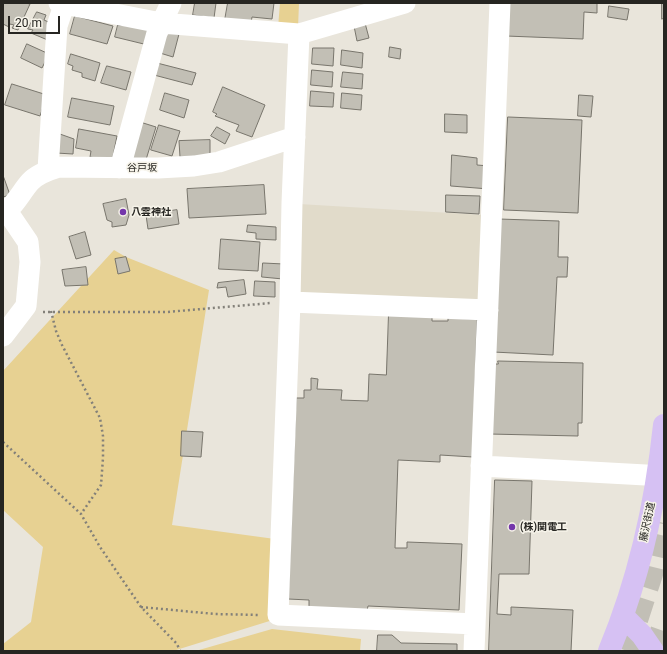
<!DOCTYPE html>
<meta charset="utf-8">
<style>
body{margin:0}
#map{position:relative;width:667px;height:654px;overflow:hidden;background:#e9e5db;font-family:Roboto,sans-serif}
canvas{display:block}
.frame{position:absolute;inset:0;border:4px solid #262521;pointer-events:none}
.scale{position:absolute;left:8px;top:16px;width:52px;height:18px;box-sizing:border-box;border:2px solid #262521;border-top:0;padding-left:5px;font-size:12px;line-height:14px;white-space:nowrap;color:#262521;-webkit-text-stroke:3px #f6f3e9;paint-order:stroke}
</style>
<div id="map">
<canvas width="667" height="654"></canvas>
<div class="frame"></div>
<div class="scale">20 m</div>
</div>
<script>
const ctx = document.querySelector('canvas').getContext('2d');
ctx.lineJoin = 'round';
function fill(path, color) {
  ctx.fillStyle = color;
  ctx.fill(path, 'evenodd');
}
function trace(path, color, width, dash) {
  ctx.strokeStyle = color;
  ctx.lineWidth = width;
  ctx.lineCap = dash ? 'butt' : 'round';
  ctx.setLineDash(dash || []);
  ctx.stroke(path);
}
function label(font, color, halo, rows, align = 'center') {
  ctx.font = font + ' Roboto,"Noto Sans JP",sans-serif';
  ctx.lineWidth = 3;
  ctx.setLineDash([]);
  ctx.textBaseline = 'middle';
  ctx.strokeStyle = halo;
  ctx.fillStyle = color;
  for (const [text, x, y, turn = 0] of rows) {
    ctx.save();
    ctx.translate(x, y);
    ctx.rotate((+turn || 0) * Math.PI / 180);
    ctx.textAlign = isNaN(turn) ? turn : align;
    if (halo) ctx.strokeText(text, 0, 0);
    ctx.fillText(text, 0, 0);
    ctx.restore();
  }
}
fill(new Path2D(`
 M 299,204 L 484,215 L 478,303 L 290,302 Z`), '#e1dbca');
fill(new Path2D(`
 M 280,3 L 299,3 L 298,28 L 278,28 Z
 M 114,250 L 126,257 L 209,290 L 172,525 L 275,539 L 276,619 L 173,651 L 3,651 L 3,644 L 31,622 L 43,547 L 3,510 L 3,371 Z
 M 272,629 L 361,639 L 360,651 L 199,651 L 199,650 Z`), '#e7d192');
const building = new Path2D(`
 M 3,3 L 26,3 L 30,4 L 18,30 L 12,28 L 14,25 L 10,24 L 9,27 L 3,24 Z
 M 195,3 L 216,3 L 214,18 L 193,15 Z
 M 228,3 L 274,3 L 272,19 L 252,17 L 251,23 L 225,20 Z
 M 507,3 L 597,3 L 597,13 L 584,12 L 583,39 L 506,36 Z
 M 662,3 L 664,3 L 664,18 L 662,19 Z
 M 609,6 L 629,9 L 627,20 L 608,17 Z
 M 37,12 L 46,15 L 44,20 L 53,24 L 50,41 L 31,33 L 33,30 L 28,29 Z
 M 75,16 L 113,26 L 107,44 L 70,34 Z
 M 365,23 L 369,38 L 357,41 L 354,26 Z
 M 118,25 L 157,28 L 152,46 L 115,37 Z
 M 165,32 L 179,34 L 173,57 L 160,53 Z
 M 27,44 L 49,54 L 42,68 L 21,58 Z
 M 390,47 L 401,49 L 400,59 L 389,57 Z
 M 313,48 L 334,48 L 333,66 L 312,64 Z
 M 342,50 L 363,53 L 362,68 L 341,65 Z
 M 71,54 L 100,63 L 95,81 L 82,77 L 82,73 L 72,70 L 73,66 L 68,64 Z
 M 157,63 L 196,73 L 192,85 L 154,75 Z
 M 107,66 L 131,72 L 126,90 L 101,83 Z
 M 312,70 L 333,72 L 332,87 L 311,85 Z
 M 343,72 L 363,74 L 362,89 L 341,87 Z
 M 12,84 L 47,95 L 40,116 L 5,105 Z
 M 223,87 L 265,105 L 252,137 L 236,131 L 239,125 L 215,116 L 217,114 L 213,112 Z
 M 311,91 L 334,93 L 333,107 L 310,106 Z
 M 165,93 L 189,100 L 184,118 L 160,110 Z
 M 342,93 L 362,95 L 361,110 L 341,108 Z
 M 579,95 L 593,96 L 591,117 L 578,116 Z
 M 72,98 L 114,106 L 110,125 L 68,117 Z
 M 445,114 L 467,115 L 467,133 L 445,132 Z
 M 508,117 L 582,120 L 578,213 L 504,210 Z
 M 140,122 L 156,127 L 145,163 L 129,158 Z
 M 159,125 L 180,131 L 172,156 L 151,150 Z
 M 217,127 L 230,134 L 225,144 L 211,136 Z
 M 79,129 L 117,136 L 112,161 L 90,157 L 91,151 L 76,148 Z
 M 57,133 L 74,139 L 73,154 L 56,153 Z
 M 210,140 L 210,157 L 180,157 L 179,141 Z
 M 452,155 L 477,158 L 477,165 L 490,166 L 489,189 L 451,186 Z
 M 4,178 L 10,195 L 3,197 L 3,179 Z
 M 264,185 L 266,214 L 189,218 L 187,189 Z
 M 446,195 L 480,196 L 479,214 L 446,212 Z
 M 126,199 L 129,215 L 126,225 L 112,227 L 112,222 L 107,220 L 103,204 Z
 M 177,210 L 179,224 L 148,229 L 146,215 Z
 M 499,219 L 559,221 L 558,257 L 568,257 L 567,277 L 557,277 L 553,355 L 493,352 Z
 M 248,225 L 276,227 L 276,240 L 256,239 L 256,233 L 247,232 Z
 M 85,232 L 91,255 L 76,259 L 69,237 Z
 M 221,239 L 260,242 L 258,271 L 219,269 Z
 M 126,257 L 130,271 L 118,274 L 115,259 Z
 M 263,263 L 284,264 L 283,279 L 262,277 Z
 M 86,267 L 88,285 L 65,286 L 62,270 Z
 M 244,280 L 246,294 L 228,297 L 226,287 L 217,288 L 218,283 Z
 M 255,281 L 275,282 L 275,297 L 254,296 Z
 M 389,312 L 432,314 L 432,321 L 448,321 L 448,318 L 477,319 L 473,457 L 440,455 L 440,462 L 398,460 L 395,548 L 407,548 L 407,542 L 462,544 L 459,610 L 368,606 L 367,611 L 309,609 L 309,600 L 288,599 L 296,398 L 304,398 L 304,390 L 311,390 L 311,378 L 318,379 L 317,389 L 342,390 L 341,400 L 368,401 L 369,374 L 386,375 Z
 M 498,361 L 583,363 L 582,423 L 578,423 L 578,436 L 489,434 L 491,364 L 498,364 Z
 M 182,431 L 203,432 L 201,457 L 181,456 Z
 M 495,480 L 532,481 L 529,574 L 499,574 L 497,614 L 511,615 L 511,607 L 573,610 L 571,651 L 489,651 Z
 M 378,635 L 392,635 L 401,643 L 457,644 L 457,651 L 377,651 Z`);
fill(building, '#c2bfb5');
trace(building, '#78756c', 1);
trace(new Path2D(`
 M 627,651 L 652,574 L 664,523
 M 654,651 L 664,623`), '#c2bfb6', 22, [22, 11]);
trace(new Path2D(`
 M 51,311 L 56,331 L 62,345 L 100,418 L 103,436 L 103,458 L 101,485 L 81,514
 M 43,312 L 167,312 L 271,303
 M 3,442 L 81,514 L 100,547 L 141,607 L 177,644 L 180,651
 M 141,607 L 215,614 L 260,615`), '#838079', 2.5, [2, 3]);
trace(new Path2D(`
 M 59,3 L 161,23 L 299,34 L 405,3
 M 299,34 L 292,203 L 290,302 L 278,615 L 475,624
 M 120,168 L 157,33 L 171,3
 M 48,170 L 57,26 L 64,5
 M 3,213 C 15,206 21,192 30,182 C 37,174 49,170 59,167 L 158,168 L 194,166 L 219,162 L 295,137
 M 290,302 L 488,310
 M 3,336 L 26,306 L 30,262 L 28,242 L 7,211
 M 481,466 L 664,476
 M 474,651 L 500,3`), '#fff', 21);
trace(new Path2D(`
 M 623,616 L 642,635 L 653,651
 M 609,651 C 639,579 656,502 664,425`), '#d6c1f3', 22);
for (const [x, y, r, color] of [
 [123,212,4,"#7436ab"],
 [512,527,4,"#7436ab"]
]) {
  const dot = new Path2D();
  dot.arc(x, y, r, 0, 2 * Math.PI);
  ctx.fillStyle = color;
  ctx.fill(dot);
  trace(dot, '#f6f3e9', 1.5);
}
label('10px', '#262521', '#f6f3e9', [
 ["谷戸坂",142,168],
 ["藤沢街道",648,522,-78]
]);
label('bold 10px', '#262521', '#f6f3e9', [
 ["八雲神社",131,212],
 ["(株)関電工",520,527]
], 'left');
</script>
